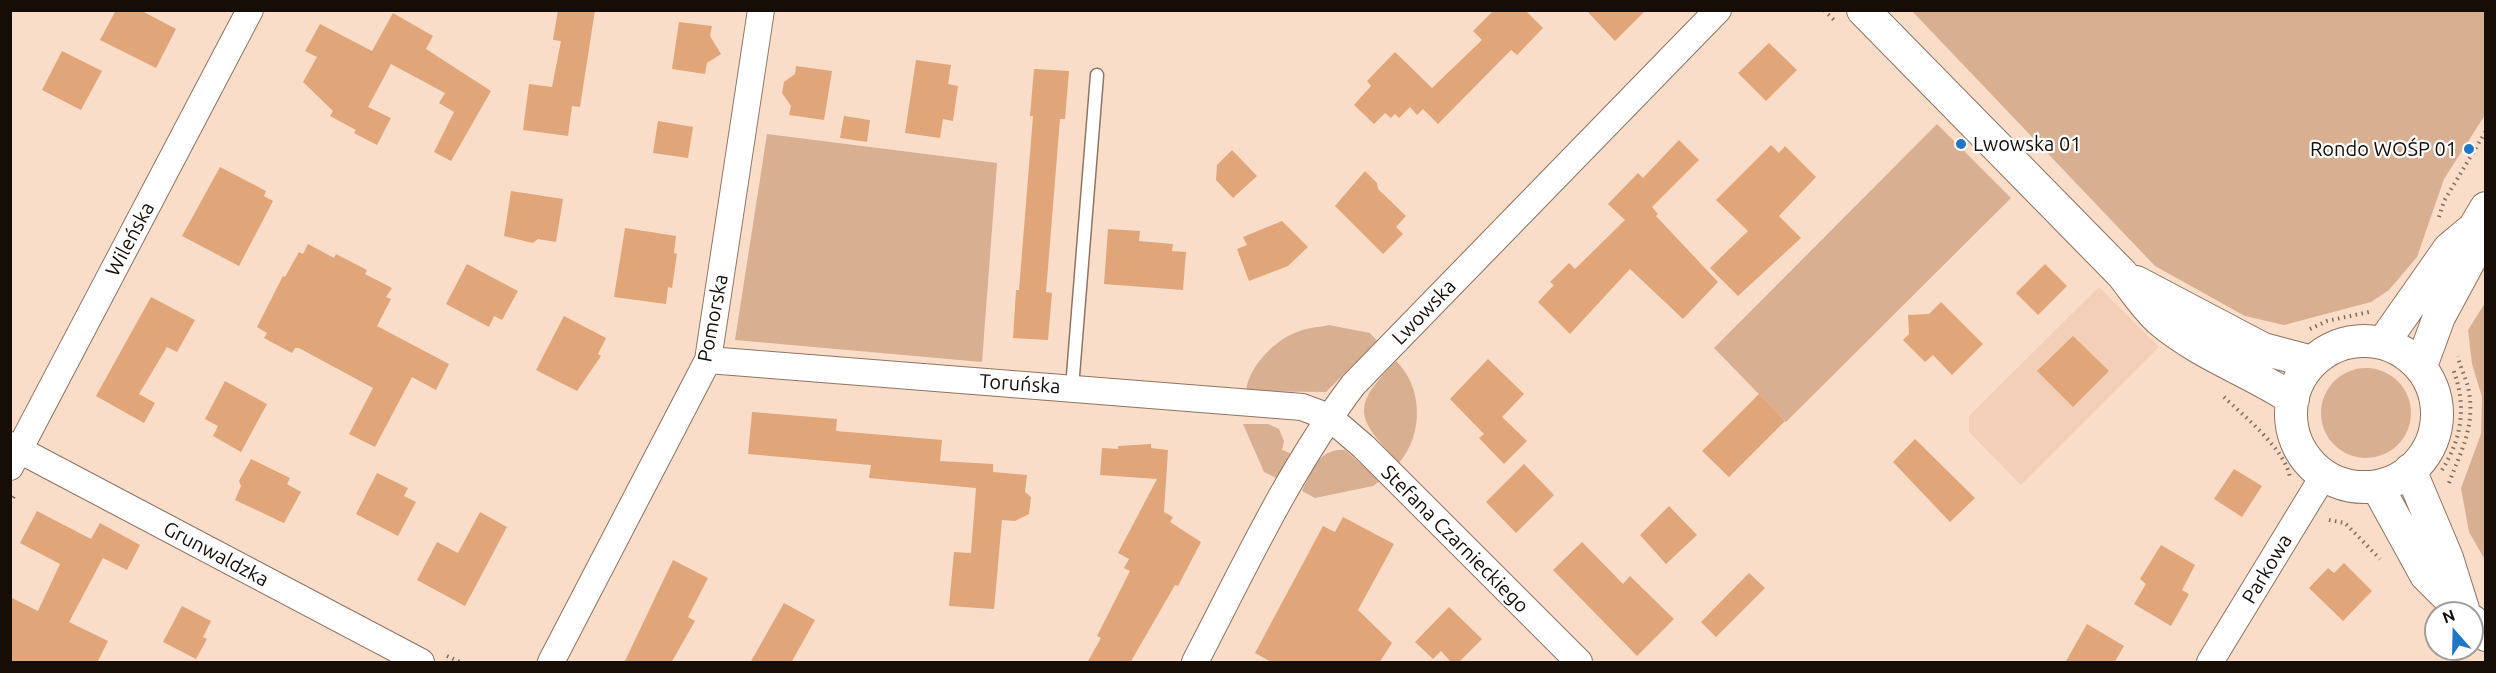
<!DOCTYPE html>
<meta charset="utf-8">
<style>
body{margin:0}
#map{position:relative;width:2496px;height:673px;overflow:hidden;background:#faddc8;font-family:Ubuntu,sans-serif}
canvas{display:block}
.frame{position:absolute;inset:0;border:12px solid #160d06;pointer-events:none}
.north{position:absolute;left:2424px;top:601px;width:60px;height:60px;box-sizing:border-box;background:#fff;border:2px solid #a29e9b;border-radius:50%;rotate:340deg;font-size:16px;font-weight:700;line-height:24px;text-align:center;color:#160d06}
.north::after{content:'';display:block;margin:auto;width:21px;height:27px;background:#1f76c4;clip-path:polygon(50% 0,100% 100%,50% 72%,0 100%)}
</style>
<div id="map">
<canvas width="2496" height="673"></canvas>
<div class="frame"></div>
<div class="north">N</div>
</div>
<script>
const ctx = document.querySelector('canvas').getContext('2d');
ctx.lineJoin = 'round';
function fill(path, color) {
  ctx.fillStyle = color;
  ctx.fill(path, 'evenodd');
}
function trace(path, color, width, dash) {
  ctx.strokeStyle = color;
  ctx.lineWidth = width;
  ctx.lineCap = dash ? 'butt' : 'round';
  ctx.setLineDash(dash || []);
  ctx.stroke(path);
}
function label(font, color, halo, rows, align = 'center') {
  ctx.font = font + ' Ubuntu,sans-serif';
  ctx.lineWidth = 4.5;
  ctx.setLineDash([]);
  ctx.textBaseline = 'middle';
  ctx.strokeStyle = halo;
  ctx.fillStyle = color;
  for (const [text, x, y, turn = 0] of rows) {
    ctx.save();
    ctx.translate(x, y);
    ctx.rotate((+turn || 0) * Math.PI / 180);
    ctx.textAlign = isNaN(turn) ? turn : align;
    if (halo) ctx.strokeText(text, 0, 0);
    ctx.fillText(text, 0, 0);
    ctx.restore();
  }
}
fill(new Path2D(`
 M 2099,287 L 2159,347 L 2021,485 L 1969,432 L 1969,416 Z`), '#f2cfb6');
fill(new Path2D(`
 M 1912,11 L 2485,11 L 2485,115 L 2444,179 L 2417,257 L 2389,290 L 2371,302 L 2284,325 L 2245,316 L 2155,266 Z
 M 1937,124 L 2011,198 L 1786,422 L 1714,348 Z
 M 767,134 L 997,163 L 982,362 L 735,340 Z
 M 2485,303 L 2485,560 L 2469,532 L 2461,488 L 2481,434 L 2482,397 L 2472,364 L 2468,330 Z
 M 1329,325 L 1370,333 L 1377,341 L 1326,392 L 1246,391 C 1249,366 1275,340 1297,332 C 1306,328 1319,327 1329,325 Z
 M 1396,361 C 1423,387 1424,434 1399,463 C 1356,417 1350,408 1396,361 Z
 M2321 413a45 45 0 1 1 90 0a45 45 0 1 1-90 0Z
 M 1243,424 L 1268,424 L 1279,429 L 1284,441 L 1282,450 L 1290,453 L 1278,479 L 1264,472 Z
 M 1338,450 L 1345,450 L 1380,481 L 1373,486 L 1315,498 L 1302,491 C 1311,473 1316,453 1338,450 Z`), '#d8af91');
fill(new Path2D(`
 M 116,10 L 140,10 L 176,29 L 156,68 L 100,40 Z
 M 558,10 L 595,10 L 580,107 L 572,106 L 568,136 L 523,130 L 529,84 L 552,87 L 561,41 L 553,40 Z
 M 1494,10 L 1525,10 L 1543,28 L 1517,55 L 1511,50 L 1438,124 L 1423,109 L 1417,115 L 1410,107 L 1399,118 L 1395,114 L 1391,118 L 1385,113 L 1374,124 L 1354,105 L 1371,86 L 1367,81 L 1395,52 L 1432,88 L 1482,40 L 1473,31 Z
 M 1586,10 L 1646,10 L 1615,41 Z
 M 393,13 L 433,36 L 426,49 L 491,91 L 451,161 L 434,152 L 454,112 L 439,103 L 445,93 L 391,64 L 368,107 L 391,118 L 377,145 L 354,133 L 356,130 L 330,116 L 333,111 L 303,82 L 317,57 L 305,51 L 320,24 L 372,51 Z
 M 679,22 L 712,26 L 710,36 L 721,54 L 707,63 L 705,74 L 672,69 Z
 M 1769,43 L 1797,70 L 1766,101 L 1738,73 Z
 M 62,51 L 102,71 L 81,110 L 42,90 Z
 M 916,60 L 951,65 L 948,84 L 958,86 L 953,121 L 943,119 L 940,138 L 905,133 Z
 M 796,66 L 832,71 L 824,120 L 789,115 L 791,106 L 782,93 L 784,82 L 795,74 Z
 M 1034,69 L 1069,71 L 1065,119 L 1060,119 L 1046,292 L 1052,293 L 1048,340 L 1013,338 L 1016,290 L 1019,290 L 1033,116 L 1030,116 Z
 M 844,116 L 870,120 L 867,142 L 840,138 Z
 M 658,121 L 693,127 L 688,158 L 653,153 Z
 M 1679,140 L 1699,160 L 1652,207 L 1658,214 L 1656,216 L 1718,282 L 1683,319 L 1630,269 L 1570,334 L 1538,302 L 1554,285 L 1550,282 L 1569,263 L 1575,269 L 1625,220 L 1608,204 L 1638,173 L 1643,178 Z
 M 1771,145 L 1779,153 L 1785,146 L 1816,177 L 1779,216 L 1801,238 L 1738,296 L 1710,268 L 1748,231 L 1716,200 Z
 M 1232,150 L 1257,176 L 1233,198 L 1216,180 L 1217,165 Z
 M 220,167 L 266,191 L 264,196 L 273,201 L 239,266 L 182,236 Z
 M 1365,171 L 1377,183 L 1378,189 L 1406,216 L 1396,227 L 1403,234 L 1383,254 L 1335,206 Z
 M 511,191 L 563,199 L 556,242 L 538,239 L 533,243 L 504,236 Z
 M 1282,221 L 1308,247 L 1288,266 L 1249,281 L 1237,249 L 1247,245 L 1243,237 Z
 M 625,228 L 676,236 L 674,253 L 677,254 L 672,288 L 668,287 L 666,304 L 614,297 Z
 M 1108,229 L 1140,231 L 1139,241 L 1173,244 L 1172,251 L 1186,252 L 1183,290 L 1104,284 Z
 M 308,244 L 334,258 L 336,254 L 367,270 L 365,274 L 392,288 L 386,297 L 391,299 L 377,326 L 449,364 L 436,390 L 412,377 L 375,447 L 349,434 L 373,388 L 299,348 L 295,348 L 292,353 L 264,338 L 267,333 L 257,327 L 283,276 L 285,277 L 299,252 L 303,254 Z
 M 467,264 L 518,291 L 502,320 L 494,316 L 489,327 L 446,304 Z
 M 2045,264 L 2067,286 L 2038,315 L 2016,293 Z
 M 151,297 L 195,320 L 177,352 L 167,347 L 139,394 L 155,403 L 144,423 L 96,396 Z
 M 1941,302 L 1983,344 L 1952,375 L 1933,355 L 1925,362 L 1903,340 L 1909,334 L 1908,315 L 1929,314 Z
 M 564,316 L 606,338 L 598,354 L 601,356 L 577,391 L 536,370 Z
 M 2073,336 L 2109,371 L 2073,407 L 2037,371 Z
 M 1488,359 L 1524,394 L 1502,417 L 1527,441 L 1504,464 L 1479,438 L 1484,434 L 1450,399 Z
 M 225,381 L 267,404 L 241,452 L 213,436 L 218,426 L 205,419 Z
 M 1759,394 L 1785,421 L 1729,477 L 1702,451 Z
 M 752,412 L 837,419 L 836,431 L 942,440 L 940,461 L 993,464 L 993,472 L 1027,475 L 1025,492 L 1031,497 L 1029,514 L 1015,521 L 1002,520 L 994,609 L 949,606 L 954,552 L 971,553 L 976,488 L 869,478 L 871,465 L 748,454 Z
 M 1915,439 L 1975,498 L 1950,522 L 1893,462 Z
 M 1151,444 L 1151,448 L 1168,450 L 1164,512 L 1173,517 L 1170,522 L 1201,542 L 1178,586 L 1175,585 L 1130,663 L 1087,663 L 1101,638 L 1097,636 L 1130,571 L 1124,568 L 1129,559 L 1118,553 L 1157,479 L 1100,475 L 1102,448 L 1118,449 L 1118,446 Z
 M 251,459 L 290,478 L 287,484 L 301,492 L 284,523 L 235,500 L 241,486 L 239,481 Z
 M 1524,464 L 1554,495 L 1516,533 L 1486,502 Z
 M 2234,469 L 2262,486 L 2242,517 L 2214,499 Z
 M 377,473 L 408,488 L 404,496 L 416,502 L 398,536 L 356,514 Z
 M 1669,506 L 1697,535 L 1666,564 L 1640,535 Z
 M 37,511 L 91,539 L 100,523 L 140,545 L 127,570 L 103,558 L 69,622 L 108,641 L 97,663 L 10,663 L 10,597 L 38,611 L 60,564 L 20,543 Z
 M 480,512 L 507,527 L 465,606 L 417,580 L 437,542 L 458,553 Z
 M 1343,517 L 1394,544 L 1358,610 L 1392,643 L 1379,663 L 1273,663 L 1255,653 L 1323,526 L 1335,532 Z
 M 1582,542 L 1623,584 L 1630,576 L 1674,619 L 1637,656 L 1553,570 Z
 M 2161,545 L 2195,565 L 2182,590 L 2189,594 L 2171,626 L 2134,604 L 2146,584 L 2140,579 Z
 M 673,560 L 708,578 L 688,617 L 695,621 L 671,663 L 624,663 Z
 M 2344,563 L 2372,591 L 2343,621 L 2309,588 L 2328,568 L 2334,573 Z
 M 1749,573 L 1765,588 L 1716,637 L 1701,622 Z
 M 784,603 L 815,620 L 791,663 L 750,663 Z
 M 182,606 L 211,621 L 203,637 L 207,639 L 196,659 L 163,642 Z
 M 1449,607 L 1482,639 L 1458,663 L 1452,663 L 1441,651 L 1433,659 L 1415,642 Z
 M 2087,624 L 2124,646 L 2114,663 L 2065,663 Z`), '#e0a578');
const service = new Path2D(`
 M 1072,388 L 1097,75`);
const minor = new Path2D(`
 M 708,360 L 1302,407 L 1329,417 L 1364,447 L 1579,662
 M 10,445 L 421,662
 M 10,467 L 250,10
 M 551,662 L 708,360 L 761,10
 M 1195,662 C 1244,568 1289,470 1353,385 L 1718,10
 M 2210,662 L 2324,475`);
const tertiary = new Path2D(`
 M 1863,10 L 2122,274 C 2134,289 2146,308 2161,321 C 2200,354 2250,371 2293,399
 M 2136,282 L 2263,349 L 2312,362
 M2291 414a73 73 0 1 1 146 0a73 73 0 1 1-146 0Z
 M 2383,343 L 2449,249 L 2474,228 L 2486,208
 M 2421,366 L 2439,317 L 2473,254 L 2474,228
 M 2410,470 L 2447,558 L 2463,609
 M 2377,486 L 2426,575 L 2464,613
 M 2472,621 L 2486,635`);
trace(service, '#8e7461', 15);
trace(minor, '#8e7461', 28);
trace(tertiary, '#8e7461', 34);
trace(new Path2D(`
 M 1824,10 L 1835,21
 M 2439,217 L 2444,201 L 2486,131
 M 2310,329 L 2327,321 L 2369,312
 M 2224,397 C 2245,417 2286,450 2290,478
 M 2442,470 C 2462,438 2467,406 2453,369
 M 2449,483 C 2461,451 2475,427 2469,392 C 2467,379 2460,368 2458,356
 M 10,503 L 16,493
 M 2329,520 L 2345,523 L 2380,559
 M 447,656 L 460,662`), '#7e6c5f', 4, [1.5, 4.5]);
trace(service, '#fff', 12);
trace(minor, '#fff', 26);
trace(tertiary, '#fff', 32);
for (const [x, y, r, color] of [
 [1961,144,6,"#1f76c4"],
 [2469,149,6,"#1f76c4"]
]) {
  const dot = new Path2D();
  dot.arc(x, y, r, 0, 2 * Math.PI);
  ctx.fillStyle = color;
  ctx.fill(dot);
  trace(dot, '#fff', 2);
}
label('20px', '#160d06', '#fff', [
 ["Lwowska 01",1973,144],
 ["Rondo WOŚP 01",2457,149,"right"]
], 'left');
label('20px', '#160d06', '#fff', [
 ["Wileńska",130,239,-62],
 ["Lwowska",1424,312,-46],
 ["Pomorska",713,318,-79],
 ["Toruńska",1020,384,4],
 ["Stefana Czarnieckiego",1455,539,45],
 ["Grunwaldzka",216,554,28],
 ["Parkowa",2267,569,-59]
]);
</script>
